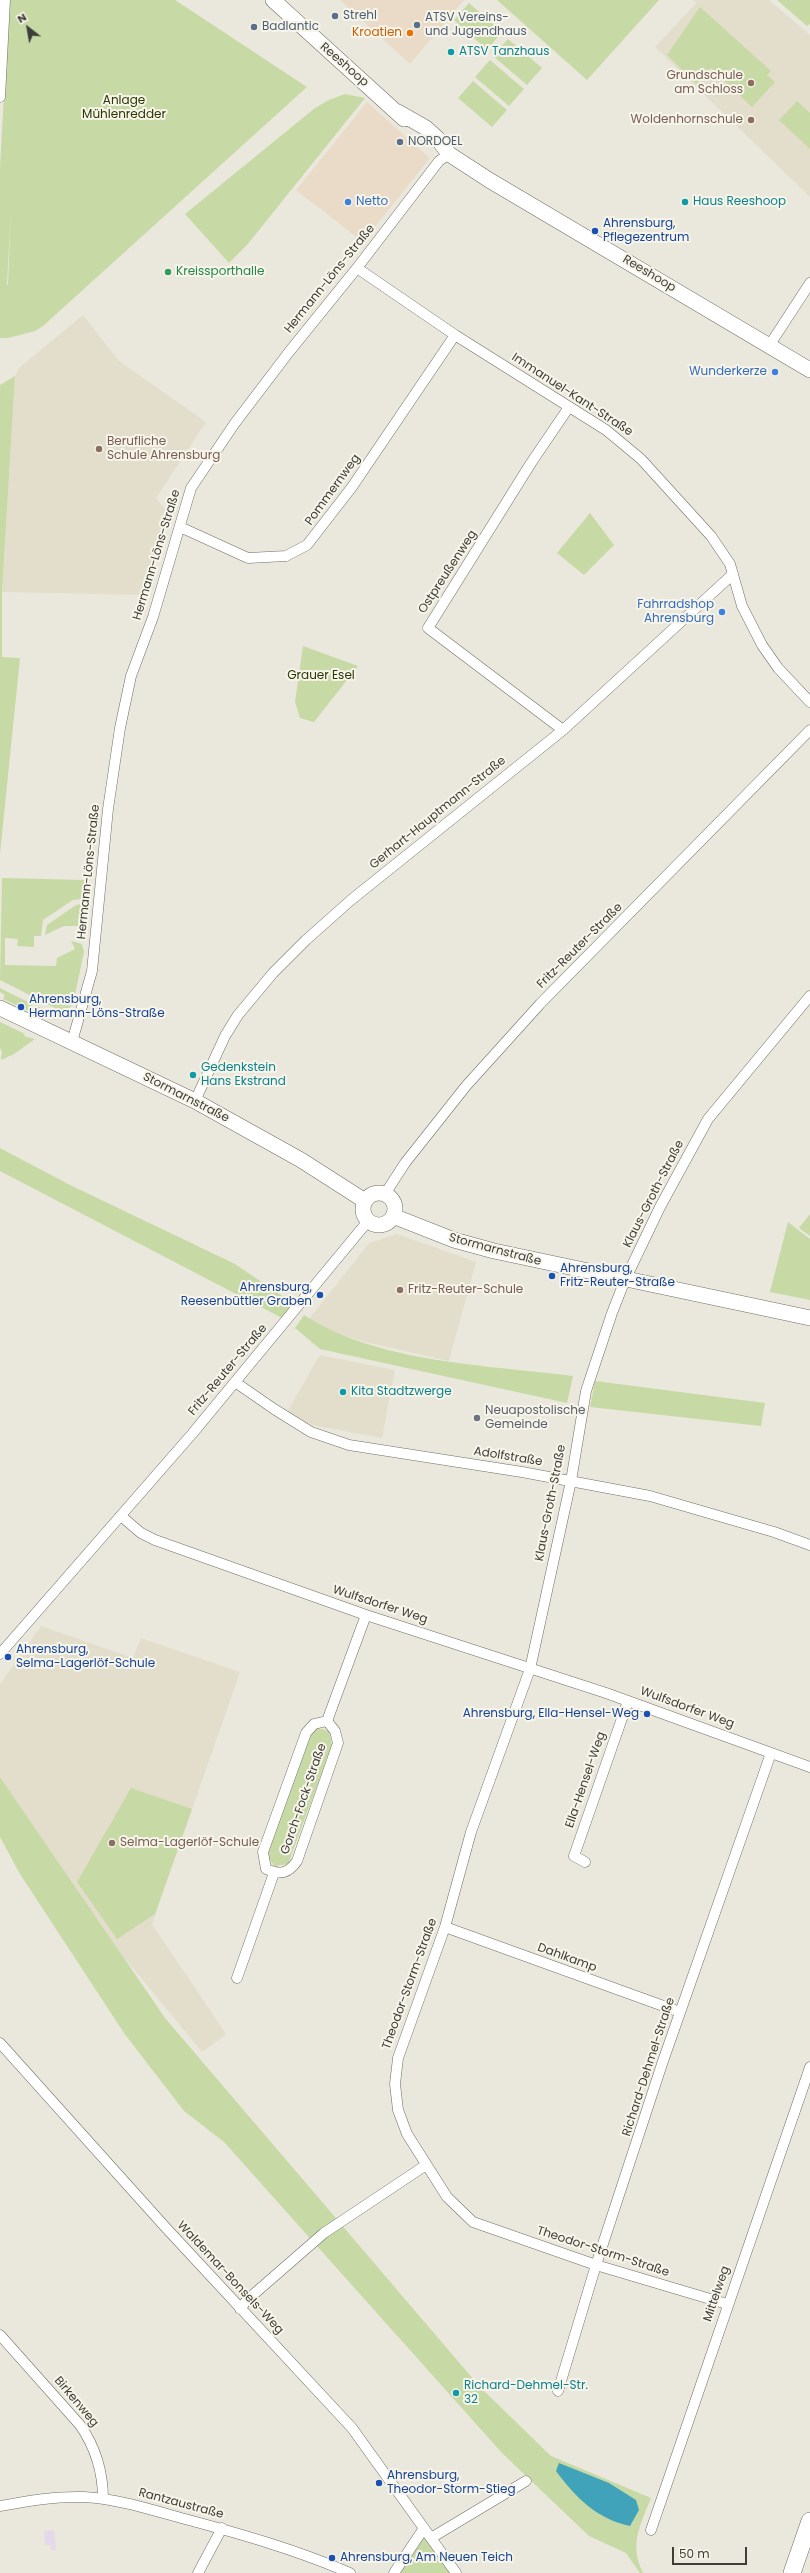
<!DOCTYPE html>
<meta charset="utf-8">
<style>
body{margin:0}
#map{position:relative;width:810px;height:2573px;overflow:hidden;background:#eae8dc;font-family:Poppins,sans-serif}
canvas{display:block}
.north{position:absolute;left:8px;top:8px;width:40px;height:40px;-webkit-text-stroke:3px #f7f5e9;paint-order:stroke;rotate:329deg;font-size:11px;font-weight:700;line-height:16px;text-align:center;color:#3e3d38}
.north::after{content:'';display:block;margin:auto;width:14px;height:18px;background:#3e3d38;clip-path:polygon(50% 0,100% 100%,50% 72%,0 100%)}
.scale{position:absolute;left:672px;top:2547px;width:75px;height:18px;box-sizing:border-box;border:2px solid #3e3d38;border-top:0;padding-left:5px;font-size:12px;line-height:14px;white-space:nowrap;color:#3e3d38;-webkit-text-stroke:3px #f7f5e9;paint-order:stroke}
</style>
<div id="map">
<canvas width="810" height="2573"></canvas>
<div class="north">N</div>
<div class="scale">50 m</div>
</div>
<script>
const ctx = document.querySelector('canvas').getContext('2d');
ctx.lineJoin = 'round';
function fill(path, color) {
  ctx.fillStyle = color;
  ctx.fill(path, 'evenodd');
}
function trace(path, color, width, dash) {
  ctx.strokeStyle = color;
  ctx.lineWidth = width;
  ctx.lineCap = dash ? 'butt' : 'round';
  ctx.setLineDash(dash || []);
  ctx.stroke(path);
}
function label(font, color, halo, rows, align = 'center') {
  ctx.font = font + ' Poppins,sans-serif';
  ctx.lineWidth = 4;
  ctx.setLineDash([]);
  ctx.textBaseline = 'middle';
  ctx.strokeStyle = halo;
  ctx.fillStyle = color;
  for (const [text, x, y, turn = 0] of rows) {
    ctx.save();
    ctx.translate(x, y);
    ctx.rotate((+turn || 0) * Math.PI / 180);
    ctx.textAlign = isNaN(turn) ? turn : align;
    if (halo) ctx.strokeText(text, 0, 0);
    ctx.fillText(text, 0, 0);
    ctx.restore();
  }
}
fill(new Path2D(`
 M 340,0 L 464,0 L 410,64 Z
 M 367,102 L 430,158 L 363,242 L 296,190 Z`), '#eadbc8');
fill(new Path2D(`
 M 54,2530 L 56,2550 L 51,2550 L 51,2545 L 45,2545 L 44,2531 Z`), '#e6d8eb');
fill(new Path2D(`
 M 693,0 L 769,0 L 810,35 L 810,197 L 655,47 L 696,3 Z
 M 83,315 L 119,361 L 206,422 L 156,498 L 165,509 L 165,522 L 146,595 L 2,592 L 15,376 L 19,368 Z
 M 397,1234 L 476,1262 L 449,1361 L 365,1342 L 333,1332 L 309,1319 L 369,1243 Z
 M 320,1355 L 395,1370 L 382,1438 L 312,1425 L 287,1412 Z
 M 41,1626 L 133,1658 L 141,1638 L 240,1672 L 152,1924 L 226,2034 L 202,2052 L 122,1955 L 0,1777 L 0,1684 Z`), '#e2decb');
fill(new Path2D(`
 M 9,0 L 175,0 L 307,87 L 43,326 L 35,331 L 8,338 L 0,338 L 0,168 ZM 11,209 L 11,210 L 8,285 L 7,285 Z
 M 497,0 L 659,0 L 587,80 Z
 M 777,0 L 810,0 L 810,24 L 807,26 Z
 M 469,3 L 502,32 L 487,50 L 454,20 Z
 M 700,7 L 771,71 L 767,75 L 775,82 L 752,107 L 711,68 L 696,84 L 667,55 Z
 M 508,39 L 542,68 L 527,85 L 493,56 Z
 M 490,60 L 524,89 L 509,106 L 475,77 Z
 M 473,81 L 507,110 L 492,127 L 458,98 Z
 M 345,94 L 365,98 L 247,245 L 229,263 L 185,214 L 315,108 L 329,100 Z
 M 797,101 L 810,113 L 810,149 L 779,120 Z
 M 15,376 L 2,592 L 2,657 L 20,658 L 0,854 L 0,385 Z
 M 590,513 L 614,545 L 584,575 L 557,553 Z
 M 303,646 L 358,666 L 314,722 L 300,718 L 295,702 Z
 M 2,878 L 84,880 L 83,899 L 73,900 L 43,920 L 41,936 L 34,936 L 34,947 L 17,946 L 18,939 L 5,938 L 5,965 L 56,966 L 57,958 L 75,949 L 71,941 L 82,944 L 84,952 L 73,1004 L 55,1008 L 0,980 Z
 M 81,904 L 79,926 L 64,926 L 45,935 L 47,925 L 76,905 Z
 M 0,988 L 32,1004 L 33,1013 L 3,999 L 5,995 L 0,992 Z
 M 35,1005 L 50,1012 L 56,1020 L 36,1013 Z
 M 72,1005 L 64,1013 L 55,1008 Z
 M 0,1022 L 25,1034 L 24,1036 L 35,1039 L 14,1054 L 1,1060 L 2,1052 L 0,1048 Z
 M 0,1148 L 70,1185 L 235,1264 L 294,1304 L 284,1319 L 0,1171 Z
 M 810,1214 L 810,1236 L 799,1228 Z
 M 788,1222 L 810,1239 L 810,1300 L 770,1292 Z
 M 304,1315 C 377,1363 487,1365 573,1376 L 567,1403 L 320,1349 L 295,1328 Z
 M 595,1381 L 765,1403 L 761,1426 L 590,1407 Z
 M 318,1728 L 329,1731 L 332,1745 L 288,1864 L 274,1866 L 267,1855 L 311,1732 Z
 M 0,1777 L 165,2018 L 480,2387 L 551,2456 L 651,2498 C 640,2526 629,2544 643,2573 L 640,2573 L 626,2553 L 589,2536 L 502,2453 L 224,2142 L 184,2111 L 124,2033 L 20,1874 L 0,1837 Z
 M 131,1788 L 192,1809 L 155,1914 L 117,1939 L 77,1882 Z
 M 424,2535 L 453,2573 L 399,2573 Z`), '#c7d9a5');
fill(new Path2D(`
 M 559,2463 L 609,2483 L 636,2500 L 639,2510 L 630,2526 C 597,2519 576,2498 556,2471 Z`), '#40a3ba');
const street = new Path2D(`
 M 0,97 L 5,0
 M 357,268 L 455,335 L 606,430 L 641,459 L 711,536 L 730,564 L 742,606 L 762,645 L 778,668 L 810,702
 M 769,346 L 810,283
 M 180,527 L 248,558 L 286,556 L 307,545 L 352,487 L 455,335
 M 563,730 L 428,628 L 531,463 L 569,407
 M 72,1042 L 92,971 L 108,809 L 120,728 L 131,676 L 153,617 L 191,488 L 235,423 L 289,352 L 357,268 L 439,161 L 449,154
 M 195,1101 L 225,1036 L 238,1015 L 273,973 L 306,940 L 351,900 L 563,730 L 733,574
 M 385,1194 L 405,1163 L 466,1086 L 540,1004 L 810,730
 M 235,1382 L 274,1409 L 311,1432 L 349,1445 L 522,1472 L 650,1496 L 774,1532 L 810,1545
 M 121,1516 L 141,1533 L 155,1540 L 366,1615 L 606,1693 L 810,1767
 M 0,1654 L 192,1434 L 368,1221
 M 327,1721 L 335,1731 L 338,1743 L 297,1861 C 288,1874 280,1875 266,1869 L 263,1852 L 306,1733 L 314,1724 Z
 M 327,1721 L 366,1615
 M 585,1862 L 574,1856 L 628,1701
 M 445,1927 L 680,2012
 M 237,1978 L 274,1873
 M 0,2043 L 167,2229 L 352,2428 L 456,2573
 M 727,2304 L 596,2265 L 473,2222 L 447,2197 L 407,2134 L 398,2110 L 395,2084 L 398,2058 L 445,1927 L 471,1832 L 530,1669 L 571,1481 L 586,1391 L 612,1313 L 625,1280 L 660,1207 L 708,1119 L 810,996
 M 240,2309 L 247,2300 L 324,2233 L 426,2165
 M 0,2335 L 80,2425 C 96,2448 103,2472 103,2499
 M 558,2391 L 596,2265 L 662,2064 L 771,1753
 M 0,2506 C 28,2501 56,2496 84,2497 C 119,2499 152,2510 185,2519 C 241,2534 297,2550 350,2573
 M 651,2530 L 810,2067
 M 431,2538 L 526,2481
 M 198,2573 L 222,2528
 M 394,2573 L 424,2528`);
const secondary = new Path2D(`
 M 273,0 L 404,119
 M 398,112 L 426,128 L 437,138 L 449,154 L 489,180 L 810,370
 M 0,1008 L 195,1101 L 301,1160 L 365,1201
 M363 1209a16 16 0 1 1 32 0a16 16 0 1 1-32 0Z
 M 393,1216 L 454,1240 L 494,1251 L 810,1318`);
const primary = new Path2D(`
 M 792,2573 L 810,2521`);
trace(street, '#706e63', 11);
trace(secondary, '#706e63', 16);
trace(primary, '#706e63', 18);
trace(street, '#fff', 10);
trace(secondary, '#fff', 15);
trace(primary, '#fff', 17);
for (const [x, y, r, color] of [
 [335,16,4,"#5c6f8a"],
 [417,25,4,"#5c6f8a"],
 [254,27,4,"#5c6f8a"],
 [410,33,4,"#e8710a"],
 [451,52,4,"#0f9aa8"],
 [751,83,4,"#8d6e63"],
 [751,120,4,"#8d6e63"],
 [400,142,4,"#5c6f8a"],
 [348,202,4,"#3f7fe0"],
 [685,202,4,"#0f9aa8"],
 [595,231,4,"#1a4fb4"],
 [168,272,4,"#2e9e5b"],
 [775,372,4,"#3f7fe0"],
 [99,449,4,"#8d6e63"],
 [722,612,4,"#3f7fe0"],
 [21,1007,4,"#1a4fb4"],
 [193,1075,4,"#0f9aa8"],
 [552,1276,4,"#1a4fb4"],
 [400,1290,4,"#8d6e63"],
 [320,1295,4,"#1a4fb4"],
 [343,1392,4,"#0f9aa8"],
 [477,1418,4,"#6b7280"],
 [8,1657,4,"#1a4fb4"],
 [647,1714,4,"#1a4fb4"],
 [112,1843,4,"#8d6e63"],
 [456,2393,4,"#0f9aa8"],
 [379,2483,4,"#1a4fb4"],
 [332,2558,4,"#1a4fb4"]
]) {
  const dot = new Path2D();
  dot.arc(x, y, r, 0, 2 * Math.PI);
  ctx.fillStyle = color;
  ctx.fill(dot);
  trace(dot, '#f7f5e9', 1.5);
}
label('12px', '#4e5e75', '#f7f5e9', [
 ["Strehl",343,16],
 ["ATSV Vereins-",425,18],
 ["und Jugendhaus",425,32],
 ["Badlantic",262,27],
 ["NORDOEL",408,142]
], 'left');
label('12px', '#c56008', '#f7f5e9', [
 ["Kroatien",402,33]
], 'right');
label('12px', '#0d838f', '#f7f5e9', [
 ["ATSV Tanzhaus",459,52],
 ["Haus Reeshoop",693,202],
 ["Gedenkstein",201,1068],
 ["Hans Ekstrand",201,1082],
 ["Kita Stadtzwerge",351,1392],
 ["Richard-Dehmel-Str.",464,2386],
 ["32",464,2400]
], 'left');
label('12px', '#3e3d38', '#f7f5e9', [
 ["Reeshoop",344,65,41],
 ["Reeshoop",649,274,31],
 ["Hermann-Löns-Straße",330,279,-51],
 ["Immanuel-Kant-Straße",572,395,33],
 ["Pommernweg",333,490,-54],
 ["Hermann-Löns-Straße",157,555,-73],
 ["Ostpreußenweg",448,572,-57],
 ["Gerhart-Hauptmann-Straße",438,813,-39],
 ["Hermann-Löns-Straße",89,872,-84],
 ["Fritz-Reuter-Straße",580,946,-45],
 ["Stormarnstraße",186,1098,27],
 ["Klaus-Groth-Straße",654,1194,-63],
 ["Stormarnstraße",495,1250,15],
 ["Fritz-Reuter-Straße",228,1370,-50],
 ["Adolfstraße",508,1457,9],
 ["Klaus-Groth-Straße",551,1503,-79],
 ["Wulfsdorfer Weg",380,1605,18],
 ["Wulfsdorfer Weg",687,1708,20],
 ["Ella-Hensel-Weg",586,1780,-71],
 ["Gorch-Fock-Straße",304,1799,-71],
 ["Dahlkamp",567,1958,20],
 ["Theodor-Storm-Straße",410,1984,-70],
 ["Richard-Dehmel-Straße",649,2067,-72],
 ["Theodor-Storm-Straße",603,2252,18],
 ["Waldemar-Bonsels-Weg",230,2278,47],
 ["Mittelweg",717,2294,-71],
 ["Birkenweg",76,2402,50],
 ["Rantzaustraße",181,2504,15]
]);
label('12px', '#785e54', '#f7f5e9', [
 ["Grundschule",743,76,"right"],
 ["am Schloss",743,90,"right"],
 ["Woldenhornschule",743,120,"right"],
 ["Berufliche",107,442],
 ["Schule Ahrensburg",107,456],
 ["Fritz-Reuter-Schule",408,1290],
 ["Selma-Lagerlöf-Schule",120,1843]
], 'left');
label('12px', '#2a3702', '#f7f5e9', [
 ["Anlage",124,101],
 ["Mühlenredder",124,115],
 ["Grauer Esel",321,676]
]);
label('12px', '#366cbe', '#f7f5e9', [
 ["Netto",356,202,"left"],
 ["Wunderkerze",767,372],
 ["Fahrradshop",714,605],
 ["Ahrensburg",714,619]
], 'right');
label('12px', '#164399', '#f7f5e9', [
 ["Ahrensburg,",603,224],
 ["Pflegezentrum",603,238],
 ["Ahrensburg,",29,1000],
 ["Hermann-Löns-Straße",29,1014],
 ["Ahrensburg,",560,1269],
 ["Fritz-Reuter-Straße",560,1283],
 ["Ahrensburg,",312,1288,"right"],
 ["Reesenbüttler Graben",312,1302,"right"],
 ["Ahrensburg,",16,1650],
 ["Selma-Lagerlöf-Schule",16,1664],
 ["Ahrensburg, Ella-Hensel-Weg",639,1714,"right"],
 ["Ahrensburg,",387,2476],
 ["Theodor-Storm-Stieg",387,2490],
 ["Ahrensburg, Am Neuen Teich",340,2558]
], 'left');
label('12px', '#27864d', '#f7f5e9', [
 ["Kreissporthalle",176,272]
], 'left');
label('12px', '#5b616d', '#f7f5e9', [
 ["Neuapostolische",485,1411],
 ["Gemeinde",485,1425]
], 'left');
</script>
